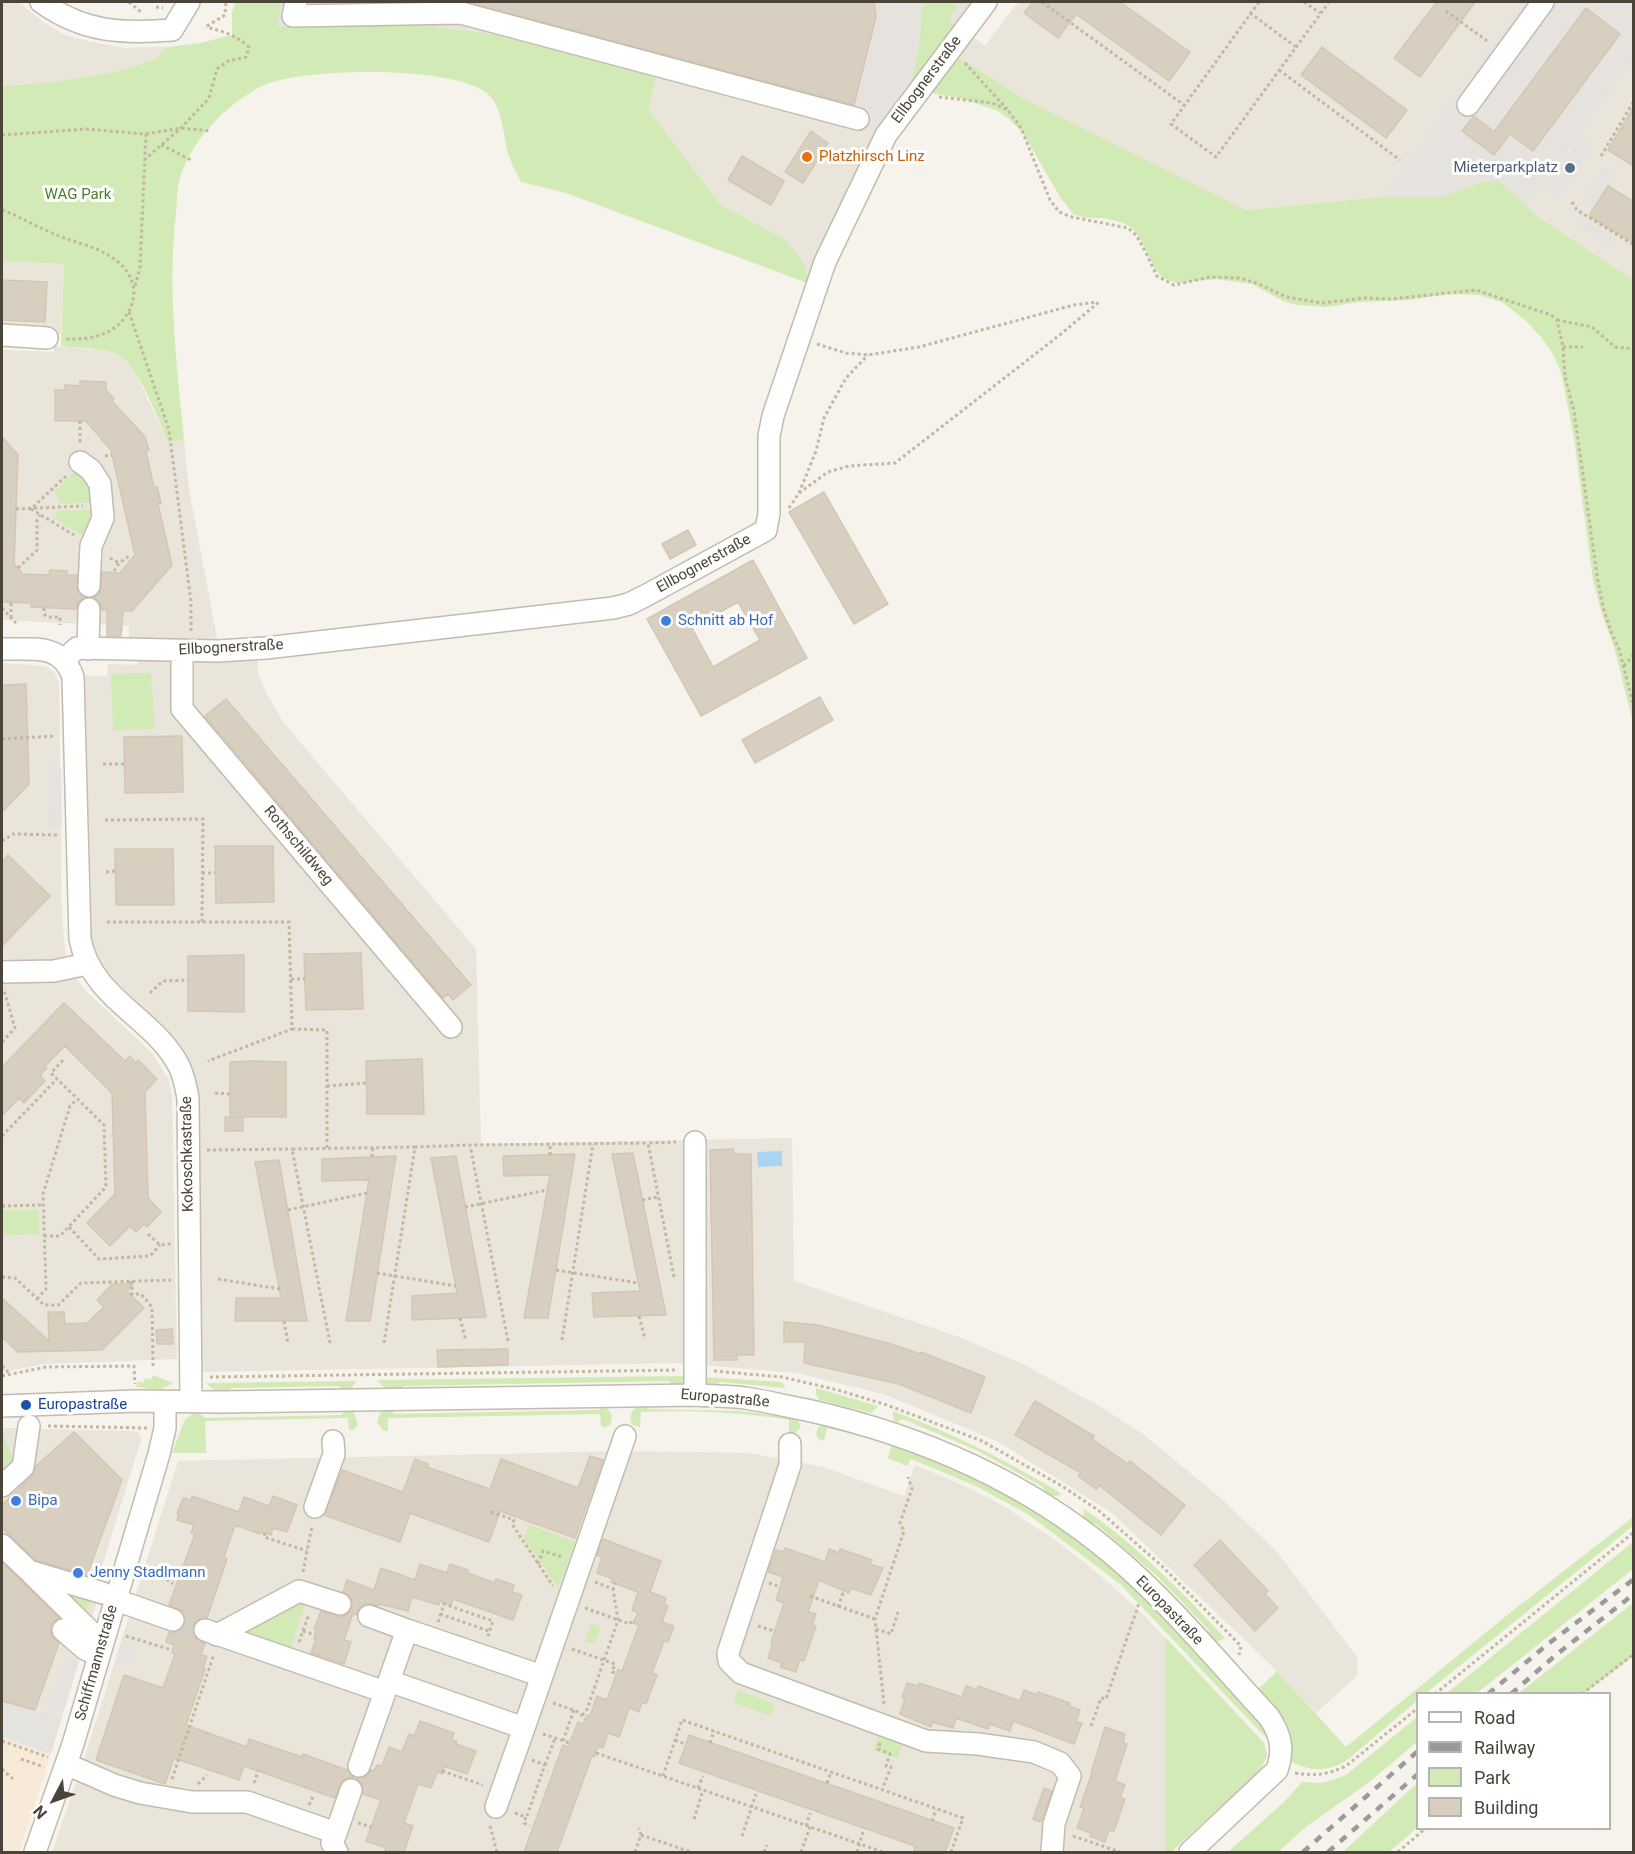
<!DOCTYPE html>
<meta charset="utf-8">
<style>
body{margin:0}
#map{position:relative;width:1635px;height:1854px;overflow:hidden;background:#f6f3ec;font-family:Roboto,sans-serif}
canvas{display:block}
.frame{position:absolute;inset:0;border:3px solid #4b4439;pointer-events:none}
.legend{position:absolute;left:1416px;top:1692px;width:195px;height:138px;box-sizing:border-box;background:#fff;border:2px solid #b7b4b0;margin:0;padding:8px 10px;list-style:none;font-size:18px;color:#4b4439}
.legend li{display:flex;align-items:center;gap:12px;height:30px}
.legend b{width:30px;border:2px solid #b7b4b0}
.north{position:absolute;left:24px;top:1770px;width:60px;height:60px;-webkit-text-stroke:4px #fff;paint-order:stroke;rotate:229deg;font-size:16px;font-weight:700;line-height:24px;text-align:center;color:#4b4439}
.north::after{content:'';display:block;margin:auto;width:21px;height:27px;background:#4b4439;clip-path:polygon(50% 0,100% 100%,50% 72%,0 100%)}
</style>
<div id="map">
<canvas width="1635" height="1854"></canvas>
<div class="frame"></div>
<ul class="legend">
<li><b style="height:8px;background:#fff"></b>Road</li>
<li><b style="height:8px;background:#9a9a9a"></b>Railway</li>
<li><b style="height:16px;background:#d2eab5"></b>Park</li>
<li><b style="height:16px;background:#d8cfc1"></b>Building</li>
</ul>
<div class="north">N</div>
</div>
<script>
const ctx = document.querySelector('canvas').getContext('2d');
ctx.lineJoin = 'round';
function fill(path, color) {
  ctx.fillStyle = color;
  ctx.fill(path, 'evenodd');
}
function trace(path, color, width, dash) {
  ctx.strokeStyle = color;
  ctx.lineWidth = width;
  ctx.lineCap = dash ? 'butt' : 'round';
  ctx.setLineDash(dash || []);
  ctx.stroke(path);
}
function label(font, color, halo, rows, align = 'center') {
  ctx.font = font + ' Roboto,sans-serif';
  ctx.lineWidth = 6;
  ctx.setLineDash([]);
  ctx.textBaseline = 'middle';
  ctx.strokeStyle = halo;
  ctx.fillStyle = color;
  for (const [text, x, y, turn = 0] of rows) {
    ctx.save();
    ctx.translate(x, y);
    ctx.rotate((+turn || 0) * Math.PI / 180);
    ctx.textAlign = isNaN(turn) ? turn : align;
    if (halo) ctx.strokeText(text, 0, 0);
    ctx.fillText(text, 0, 0);
    ctx.restore();
  }
}
fill(new Path2D(`
 M 2,2 L 18,2 L 42,21 L 63,34 L 87,41 L 125,48 L 176,46 L 165,50 L 156,59 L 120,71 L 53,82 L 2,86 Z
 M 1018,2 L 1523,2 L 1382,197 L 1246,210 L 1023,98 L 954,54 L 969,34 L 985,46 Z
 M 1633,59 L 1633,280 L 1537,216 L 1526,207 Z
 M 657,73 L 880,132 L 810,284 L 785,239 L 721,205 L 647,108 Z
 M 2,261 L 64,264 L 61,334 L 2,330 Z
 M 54,346 L 102,350 L 121,357 L 135,372 L 168,442 L 184,440 L 189,489 L 219,648 L 129,646 L 129,626 L 2,620 L 2,350 L 54,352 Z
 M 138,655 L 257,655 L 258,673 L 267,694 L 283,722 L 476,949 L 481,1144 L 792,1138 L 794,1281 L 959,1337 L 1021,1363 L 1101,1407 L 1143,1434 L 1224,1501 L 1278,1553 L 1358,1658 L 1357,1676 L 1316,1713 L 1277,1671 L 1112,1513 L 997,1441 L 883,1394 L 796,1373 L 678,1363 L 202,1372 L 198,1086 L 189,1064 L 178,1047 L 109,977 L 97,959 L 92,943 L 85,676 L 107,676 L 108,664 L 138,665 Z
 M 2,663 L 45,666 L 55,673 L 59,684 L 62,914 L 66,960 L 2,964 Z
 M 76,978 L 86,991 L 153,1054 L 169,1080 L 172,1096 L 177,1359 L 45,1364 L 2,1372 L 2,979 Z
 M 2,1428 L 134,1431 L 140,1434 L 141,1440 L 96,1586 L 101,1588 L 51,1754 L 2,1737 Z
 M 627,1451 L 747,1453 L 790,1460 L 823,1467 L 904,1496 L 915,1465 L 969,1488 L 1005,1507 L 1058,1542 L 1095,1571 L 1138,1609 L 1264,1743 L 1267,1754 L 1266,1760 L 1254,1776 L 1171,1852 L 52,1852 L 84,1759 L 178,1461 Z`), '#eae5da');
fill(new Path2D(`
 M 2,1737 L 51,1754 L 19,1852 L 2,1852 Z`), '#f7ead8');
fill(new Path2D(`
 M 281,2 L 978,2 L 880,132 L 525,39 L 457,29 L 383,23 L 276,27 Z
 M 1523,2 L 1633,2 L 1633,59 L 1526,207 L 1499,181 L 1484,181 L 1444,197 L 1382,197 Z`), '#e6e2dd');
fill(new Path2D(`
 M 235,2 L 281,2 L 277,27 C 359,20 442,24 524,39 C 568,47 613,61 657,73 L 648,109 L 721,205 L 785,239 L 802,260 L 810,284 L 566,193 L 521,182 C 516,172 511,163 508,153 C 503,134 503,112 491,97 C 465,64 298,67 262,86 C 227,104 192,139 180,178 C 177,189 177,203 176,214 C 167,289 177,365 184,440 L 168,442 C 159,421 139,368 121,357 C 104,347 80,348 61,346 L 64,264 L 2,261 L 2,86 L 53,82 L 120,71 L 156,59 L 165,49 L 176,46 L 200,43 L 232,35 L 232,12 Z
 M 923,2 L 953,2 L 957,7 L 948,20 L 960,29 L 910,92 L 920,40 Z
 M 954,54 L 1023,98 L 1246,210 L 1382,197 L 1444,197 L 1484,181 L 1499,181 L 1537,216 L 1633,280 L 1633,722 L 1614,647 L 1602,614 L 1593,580 L 1574,438 L 1561,372 L 1553,354 L 1541,337 L 1525,320 L 1502,302 L 1479,295 L 1449,294 L 1409,300 L 1359,302 L 1327,307 L 1297,305 L 1283,301 L 1252,284 L 1216,279 L 1177,283 L 1163,278 L 1155,269 L 1142,242 L 1133,229 L 1123,223 L 1104,218 L 1086,218 L 1073,214 L 1060,197 L 1023,133 L 1009,119 L 998,111 L 964,99 L 925,92 Z
 M 75,471 L 79,477 L 84,474 L 96,485 L 94,502 L 61,504 L 55,491 Z
 M 92,509 L 89,517 L 94,520 L 85,537 L 55,519 L 58,511 Z
 M 151,673 L 155,729 L 113,730 L 111,674 Z
 M 2,1210 L 38,1210 L 39,1234 L 2,1235 Z
 M 153,1375 L 173,1383 L 160,1390 L 136,1387 L 138,1381 L 143,1383 L 145,1378 L 151,1380 Z
 M 687,1376 L 680,1385 L 674,1388 L 669,1381 L 404,1386 L 397,1390 L 388,1391 L 377,1380 Z
 M 704,1377 L 782,1382 L 786,1388 L 720,1382 L 714,1387 L 706,1383 Z
 M 357,1381 L 350,1390 L 344,1393 L 339,1386 L 232,1388 L 224,1394 L 217,1393 L 206,1383 Z
 M 816,1388 L 878,1406 L 871,1413 L 820,1400 L 816,1395 Z
 M 643,1404 L 648,1409 L 740,1411 L 781,1416 L 788,1412 L 796,1417 L 801,1427 L 796,1433 L 789,1434 L 789,1420 C 740,1412 691,1410 641,1412 L 640,1427 L 632,1425 C 628,1414 633,1407 643,1404 Z
 M 604,1406 C 612,1412 613,1416 610,1425 L 604,1428 L 601,1426 L 600,1414 L 388,1418 L 388,1431 L 384,1431 L 377,1422 L 380,1413 L 391,1409 L 394,1414 L 598,1410 Z
 M 347,1409 L 354,1413 L 358,1424 L 355,1429 L 349,1431 L 348,1418 L 205,1421 L 206,1453 L 172,1453 L 185,1419 L 197,1412 L 205,1418 L 341,1415 Z
 M 893,1411 C 952,1433 1008,1461 1062,1494 L 1052,1497 L 1045,1494 L 1043,1487 L 978,1451 L 903,1419 L 896,1423 L 893,1418 Z
 M 824,1425 L 862,1433 L 898,1444 L 974,1476 L 1060,1527 L 1145,1596 L 1265,1727 L 1271,1743 L 1120,1584 L 1029,1515 L 976,1486 L 911,1459 L 907,1466 L 888,1458 L 892,1444 L 827,1428 L 824,1441 L 818,1439 L 816,1434 L 818,1427 Z
 M 2,1433 L 15,1463 L 2,1471 Z
 M 1084,1509 C 1137,1545 1181,1591 1225,1638 L 1216,1642 L 1208,1638 L 1209,1630 L 1156,1575 L 1096,1524 L 1088,1525 L 1083,1518 Z
 M 1633,1517 L 1633,1526 L 1426,1693 L 1418,1694 L 1417,1701 L 1346,1761 C 1324,1773 1311,1771 1289,1761 C 1296,1723 1282,1715 1258,1689 L 1277,1671 L 1346,1747 L 1511,1612 Z
 M 529,1525 L 575,1542 L 558,1588 L 524,1538 Z
 M 1633,1542 L 1633,1569 L 1477,1693 L 1447,1693 Z
 M 67,1588 L 92,1596 L 87,1610 L 64,1600 Z
 M 300,1600 L 306,1602 L 289,1653 L 229,1633 Z
 M 1633,1603 L 1633,1656 L 1585,1693 L 1519,1693 Z
 M 592,1623 L 601,1627 L 594,1644 L 585,1641 Z
 M 1166,1638 L 1264,1743 L 1267,1754 L 1262,1767 L 1254,1776 L 1171,1852 L 1165,1852 Z
 M 738,1690 L 775,1704 L 770,1716 L 733,1702 Z
 M 1417,1717 L 1417,1742 L 1368,1783 L 1307,1826 L 1278,1852 L 1228,1852 L 1284,1802 L 1302,1782 L 1322,1783 L 1346,1775 Z
 M 881,1730 L 905,1739 L 897,1759 L 873,1750 Z
 M 1417,1783 L 1417,1828 L 1389,1852 L 1343,1852 Z`), '#d2eab5');
fill(new Path2D(`
 M 886,35 L 897,37 L 881,104 L 870,101 Z
 M 1580,137 L 1592,144 L 1559,198 L 1547,191 Z
 M 1605,166 L 1615,172 L 1592,211 L 1581,204 Z
 M 1577,214 L 1617,238 L 1615,249 L 1576,223 Z
 M 48,767 L 61,767 L 62,826 L 49,826 Z
 M 123,1637 L 136,1642 L 128,1666 L 115,1662 Z
 M 65,1656 L 79,1661 L 63,1713 L 48,1707 Z
 M 2,1701 L 61,1718 L 51,1754 L 2,1737 Z`), '#e5e3e0');
fill(new Path2D(`
 M 782,1151 L 782,1166 L 758,1167 L 757,1152 Z`), '#a9d4f2');
const building = new Path2D(`
 M 467,2 L 874,2 L 876,17 L 854,105 Z
 M 1033,2 L 1120,2 L 1190,52 L 1169,81 L 1076,14 L 1058,38 L 1024,13 Z
 M 1437,2 L 1475,2 L 1420,77 L 1394,58 Z
 M 1586,8 L 1620,34 L 1533,151 L 1510,134 L 1494,155 L 1462,131 L 1474,116 L 1494,132 Z
 M 1322,47 L 1407,110 L 1386,138 L 1301,75 Z
 M 1634,107 L 1634,166 L 1608,150 Z
 M 811,131 L 828,143 L 803,183 L 785,172 Z
 M 742,156 L 784,181 L 771,205 L 728,180 Z
 M 1608,186 L 1634,202 L 1634,243 L 1589,216 Z
 M 2,280 L 47,282 L 45,322 L 2,320 Z
 M 80,381 L 106,382 L 106,390 L 114,399 L 112,401 L 145,437 L 149,450 L 146,451 L 154,488 L 157,487 L 161,503 L 158,504 L 172,565 L 132,611 L 123,611 L 121,636 L 107,636 L 107,610 L 102,610 L 100,602 L 94,598 L 100,592 L 102,572 L 120,573 L 135,555 L 111,450 L 86,421 L 55,421 L 55,390 L 65,390 L 65,385 L 80,386 Z
 M 2,437 L 18,455 L 14,564 L 23,574 L 49,575 L 50,570 L 67,571 L 67,575 L 77,575 L 77,591 L 84,597 L 78,602 L 76,609 L 31,607 L 31,603 L 2,602 Z
 M 824,492 L 888,604 L 854,624 L 789,512 Z
 M 688,530 L 696,545 L 670,559 L 662,544 Z
 M 753,560 L 807,658 L 701,716 L 647,619 ZM 738,602 L 760,640 L 713,667 L 692,628 Z
 M 26,684 L 29,784 L 2,812 L 2,685 Z
 M 820,697 L 833,720 L 755,763 L 742,740 Z
 M 226,699 L 471,985 L 453,1000 L 448,994 L 443,998 L 205,716 Z
 M 182,736 L 183,792 L 125,793 L 124,737 Z
 M 215,846 L 273,846 L 274,902 L 216,903 Z
 M 115,849 L 173,849 L 174,905 L 116,905 Z
 M 8,855 L 50,896 L 2,946 L 2,862 Z
 M 361,953 L 363,1009 L 306,1010 L 304,954 Z
 M 244,955 L 244,1012 L 188,1011 L 188,956 Z
 M 64,1003 L 125,1061 L 130,1056 L 136,1063 L 138,1060 L 157,1079 L 145,1092 L 148,1198 L 161,1212 L 147,1227 L 144,1224 L 136,1232 L 130,1226 L 110,1246 L 87,1223 L 115,1194 L 112,1093 L 65,1046 L 45,1066 L 47,1068 L 40,1075 L 45,1081 L 24,1103 L 19,1098 L 2,1116 L 2,1067 Z
 M 422,1059 L 424,1114 L 367,1114 L 366,1061 Z
 M 253,1061 L 286,1062 L 286,1117 L 243,1117 L 243,1131 L 225,1131 L 225,1117 L 238,1117 L 230,1117 L 230,1062 Z
 M 733,1149 L 734,1154 L 751,1154 L 754,1355 L 737,1355 L 737,1360 L 714,1360 L 710,1150 Z
 M 633,1153 L 666,1315 L 594,1317 L 592,1293 L 640,1291 L 612,1154 Z
 M 575,1154 L 548,1318 L 524,1318 L 550,1175 L 504,1176 L 503,1156 Z
 M 396,1156 L 370,1321 L 346,1321 L 369,1180 L 322,1181 L 322,1159 Z
 M 456,1156 L 486,1317 L 412,1320 L 412,1296 L 457,1293 L 431,1158 Z
 M 279,1160 L 307,1321 L 235,1321 L 236,1298 L 281,1298 L 255,1162 Z
 M 112,1284 L 133,1284 L 127,1291 L 144,1308 L 102,1350 L 18,1352 L 2,1337 L 2,1298 L 49,1341 L 48,1312 L 64,1312 L 65,1324 L 87,1323 L 104,1307 L 97,1300 Z
 M 784,1322 L 818,1325 L 891,1344 L 920,1354 L 921,1352 L 985,1377 L 971,1413 L 899,1384 L 804,1363 L 805,1342 L 784,1342 Z
 M 172,1329 L 173,1344 L 157,1344 L 156,1330 Z
 M 508,1349 L 508,1365 L 438,1367 L 437,1350 Z
 M 1035,1401 L 1094,1436 L 1092,1439 L 1128,1464 L 1130,1461 L 1185,1505 L 1161,1535 L 1099,1485 L 1096,1489 L 1078,1476 L 1081,1473 L 1015,1435 Z
 M 74,1432 L 122,1480 L 87,1575 L 36,1560 L 2,1528 L 2,1505 L 32,1476 L 36,1466 Z
 M 590,1456 L 603,1460 L 575,1538 L 500,1511 L 489,1542 L 410,1513 L 400,1542 L 324,1515 L 342,1470 L 403,1492 L 415,1459 L 428,1464 L 427,1467 L 490,1489 L 501,1459 L 578,1488 Z
 M 192,1496 L 239,1512 L 244,1497 L 269,1506 L 273,1496 L 297,1505 L 287,1532 L 273,1528 L 271,1535 L 261,1532 L 260,1534 L 235,1525 L 224,1557 L 227,1559 L 207,1618 L 197,1620 L 193,1626 L 195,1638 L 205,1643 L 201,1655 L 207,1656 L 203,1669 L 205,1669 L 186,1725 L 247,1747 L 249,1739 L 302,1757 L 303,1754 L 347,1770 L 354,1778 L 348,1778 L 342,1781 L 335,1798 L 244,1766 L 239,1780 L 174,1758 L 165,1784 L 96,1760 L 124,1675 L 163,1688 L 175,1654 L 172,1653 L 174,1645 L 166,1642 L 169,1632 L 176,1632 L 182,1629 L 186,1618 L 182,1611 L 169,1605 L 195,1534 L 191,1533 L 194,1525 L 177,1520 L 179,1514 L 177,1514 L 183,1498 L 191,1500 Z
 M 603,1539 L 661,1561 L 650,1592 L 666,1598 L 664,1605 L 668,1606 L 662,1622 L 674,1626 L 668,1642 L 664,1641 L 652,1673 L 657,1675 L 646,1704 L 642,1702 L 639,1712 L 629,1708 L 619,1737 L 608,1733 L 603,1748 L 598,1747 L 594,1757 L 592,1756 L 557,1852 L 524,1852 L 563,1745 L 568,1747 L 578,1722 L 583,1724 L 587,1715 L 590,1716 L 597,1696 L 607,1700 L 618,1669 L 622,1671 L 639,1625 L 633,1623 L 638,1613 L 632,1610 L 638,1592 L 611,1582 L 613,1579 L 597,1573 L 602,1557 L 597,1555 Z
 M 1220,1540 L 1268,1591 L 1265,1594 L 1278,1608 L 1255,1631 L 1194,1565 Z
 M 785,1548 L 825,1562 L 829,1549 L 839,1553 L 840,1549 L 872,1560 L 870,1564 L 883,1568 L 871,1595 L 851,1588 L 849,1593 L 819,1580 L 808,1612 L 816,1614 L 812,1625 L 816,1626 L 804,1661 L 800,1660 L 796,1672 L 780,1667 L 782,1663 L 768,1658 L 773,1643 L 771,1642 L 784,1603 L 776,1600 L 783,1577 L 768,1572 L 776,1550 L 783,1552 Z
 M 2,1562 L 59,1618 L 53,1622 L 50,1628 L 51,1635 L 59,1643 L 35,1710 L 2,1701 Z
 M 420,1564 L 447,1573 L 450,1564 L 468,1570 L 468,1573 L 495,1583 L 496,1579 L 514,1585 L 512,1592 L 522,1595 L 513,1620 L 453,1599 L 451,1605 L 440,1601 L 439,1605 L 412,1597 L 408,1611 L 379,1604 L 378,1606 L 367,1603 L 360,1607 L 357,1615 L 353,1613 L 344,1640 L 351,1642 L 344,1664 L 311,1653 L 316,1639 L 314,1639 L 316,1630 L 314,1629 L 321,1611 L 342,1617 L 348,1614 L 352,1608 L 352,1602 L 350,1596 L 343,1592 L 347,1580 L 374,1590 L 381,1568 L 415,1580 Z
 M 907,1683 L 918,1686 L 919,1683 L 962,1697 L 966,1686 L 977,1690 L 978,1686 L 1020,1701 L 1024,1690 L 1037,1695 L 1038,1692 L 1070,1703 L 1069,1706 L 1080,1710 L 1076,1722 L 1082,1723 L 1074,1744 L 1013,1721 L 1010,1731 L 990,1724 L 988,1729 L 956,1718 L 953,1728 L 933,1722 L 931,1727 L 900,1714 L 905,1699 L 902,1698 Z
 M 420,1721 L 454,1733 L 452,1740 L 457,1742 L 456,1744 L 476,1751 L 467,1774 L 444,1766 L 442,1774 L 437,1772 L 431,1788 L 418,1784 L 404,1823 L 413,1826 L 404,1852 L 385,1852 L 386,1848 L 366,1841 L 381,1800 L 363,1794 L 363,1787 L 356,1778 L 367,1776 L 371,1770 L 374,1771 L 377,1765 L 382,1766 L 389,1747 L 402,1752 L 409,1734 L 414,1736 Z
 M 1105,1727 L 1125,1734 L 1123,1743 L 1127,1744 L 1115,1781 L 1125,1785 L 1120,1798 L 1125,1799 L 1114,1831 L 1109,1830 L 1105,1842 L 1090,1836 L 1091,1833 L 1077,1828 L 1084,1808 L 1080,1807 L 1092,1773 L 1091,1773 Z
 M 689,1735 L 954,1828 L 945,1852 L 921,1852 L 914,1850 L 915,1846 L 679,1763 Z
 M 1044,1788 L 1052,1791 L 1041,1822 L 1033,1819 Z`);
fill(building, '#d8cfc1');
trace(building, '#d3c7b4', 1.5);
trace(new Path2D(`
 M 173,1620 L 205,1630`), '#d4d0c8', 21, [21, 10]);
const minor = new Path2D(`
 M 41,2 C 83,32 121,34 172,30 L 189,2
 M 296,2 L 293,16 L 461,13 L 858,119
 M 1468,105 L 1543,2
 M 2,335 L 47,338
 M 80,462 L 91,470 L 100,484 L 103,518 L 91,546 L 89,586
 M 2,649 C 32,650 61,642 73,677 L 80,939 C 92,1000 153,1016 179,1066 C 184,1076 186,1087 188,1098 L 191,1402
 M 88,649 L 89,609
 M 182,651 L 182,709 L 451,1027
 M 65,659 L 77,648 L 218,651 L 266,648 L 613,608 L 629,604 L 645,596 L 766,530 L 769,513 L 769,436 L 773,416 L 825,262 L 886,135 L 986,2
 M 2,972 L 54,971 L 87,964
 M 695,1395 L 695,1142
 M 2,1406 L 135,1401 L 222,1402 L 695,1395 C 711,1396 728,1396 745,1398 C 765,1401 786,1406 807,1410 C 918,1435 1024,1480 1112,1554 C 1168,1601 1219,1663 1269,1717 C 1281,1735 1284,1749 1277,1770 L 1190,1852
 M 790,1444 L 790,1465 L 728,1653 L 729,1661 L 741,1673 L 926,1741 L 978,1744 L 1034,1752 L 1060,1763 L 1070,1776 L 1054,1824 L 1052,1852
 M 2,1486 L 23,1467 L 29,1426
 M 315,1507 L 334,1454 L 333,1441
 M 2,1545 L 29,1571 L 103,1593
 M 32,1574 L 91,1632
 M 116,1600 L 173,1620
 M 369,1616 L 407,1630
 M 63,1630 L 85,1649 L 99,1655
 M 205,1630 L 385,1692 L 407,1630 L 542,1676 L 524,1728 L 389,1681
 M 217,1635 L 299,1591 L 340,1604
 M 542,1676 L 625,1436
 M 66,1764 L 114,1785 L 140,1793 L 192,1802 L 247,1802 L 336,1833 L 351,1790
 M 359,1766 L 385,1692
 M 496,1807 L 524,1728
 M 336,1833 L 332,1843 L 337,1852
 M 35,1852 L 73,1744 L 159,1454 L 165,1428 L 165,1402`);
trace(minor, '#c2bbae', 24);
trace(new Path2D(`
 M 129,2 L 141,12
 M 1042,2 L 1184,105
 M 1259,2 L 1171,124 L 1216,157 L 1329,2
 M 1304,2 L 1320,13
 M 156,7 L 163,8
 M 1446,11 L 1487,41
 M 1250,13 L 1296,47
 M 207,26 L 225,15 L 226,2
 M 965,63 L 1007,109
 M 1279,70 L 1400,160
 M 939,97 L 992,103 L 1008,110 L 1021,128 L 1050,200 L 1059,212 L 1072,217 L 1128,228 L 1136,235 L 1144,249 L 1157,276 L 1174,285 L 1210,277 L 1240,278 L 1259,284 L 1286,297 L 1322,303 L 1365,298 L 1391,299 L 1476,290 L 1551,315 L 1557,320 L 1563,347 L 1565,377 L 1574,411 L 1598,582 L 1603,607 L 1611,632 L 1619,649 L 1634,707
 M 146,134 L 181,128 L 211,131
 M 2,135 L 87,129 L 146,134 L 140,267 L 135,287
 M 161,145 L 193,161
 M 1601,156 L 1634,101
 M 144,160 L 181,128 L 209,98 L 217,69 L 228,61 L 246,57 L 249,47 C 236,35 222,31 206,27
 M 1572,202 L 1577,210 L 1634,245
 M 2,210 C 19,216 35,226 52,233 C 69,241 92,245 108,255 C 134,270 143,295 123,320 C 109,337 85,340 64,339
 M 129,312 L 169,430 L 191,602 L 191,632
 M 1557,320 L 1592,327 L 1615,347 L 1634,349
 M 817,344 L 846,353 L 868,355 L 919,347 L 1074,305 L 1097,302
 M 1563,347 L 1583,347
 M 80,421 L 80,443
 M 105,456 L 112,455
 M 66,476 L 31,509 L 74,535
 M 799,493 L 828,472 L 849,466 L 895,463 L 1061,334 L 1099,302
 M 789,508 L 799,493 L 816,451 L 824,418 L 846,378 L 868,355
 M 16,509 L 83,506
 M 110,558 L 119,563
 M 18,568 L 37,550 L 37,520 L 40,515
 M 114,571 L 119,563 L 129,556
 M 2,608 L 16,623
 M 44,608 L 44,614 L 47,617 L 60,617 L 60,625
 M 11,618 L 11,602
 M 1624,666 L 1634,654
 M 2,739 L 56,736
 M 103,764 L 125,764
 M 105,820 L 203,819 L 202,922
 M 2,841 L 13,834 L 58,835
 M 106,872 L 116,871
 M 202,873 L 215,873
 M 107,922 L 289,922 L 292,1029 L 208,1061
 M 291,979 L 305,979
 M 150,993 L 163,981 L 188,980
 M 292,1029 L 327,1030 L 327,1149
 M 2,1042 L 15,1028 L 4,990
 M 327,1086 L 366,1083
 M 215,1093 L 230,1094
 M 2,1136 L 57,1079
 M 207,1150 L 292,1149
 M 550,1155 L 550,1144
 M 372,1157 L 373,1147
 M 642,1200 L 658,1197
 M 2,1206 L 43,1205
 M 465,1207 L 547,1190
 M 288,1210 L 367,1193
 M 69,1227 L 99,1259 L 150,1256 L 160,1245
 M 148,1234 L 160,1245 L 171,1244
 M 44,1236 L 60,1236 L 106,1187 L 104,1125 L 51,1073 L 65,1058
 M 556,1270 L 638,1283
 M 377,1273 L 456,1286
 M 2,1277 L 15,1278 L 44,1305 L 58,1305 L 81,1283 L 171,1280
 M 674,1277 L 648,1143 L 676,1142
 M 218,1279 L 280,1289
 M 131,1281 L 133,1294
 M 130,1294 L 141,1294 L 152,1307 L 153,1366
 M 37,1299 L 46,1289 L 43,1194 L 70,1106 L 77,1099
 M 639,1316 L 645,1339
 M 460,1318 L 466,1341
 M 284,1321 L 288,1344
 M 562,1340 L 593,1144
 M 508,1341 L 470,1145 L 648,1143
 M 330,1343 L 292,1149 L 415,1147
 M 384,1343 L 415,1147 L 470,1145
 M 2,1366 L 10,1374
 M 714,1371 L 782,1377 L 838,1390 L 887,1405 L 982,1441 L 1062,1486 L 1098,1510 L 1163,1567 L 1241,1646 L 1239,1655
 M 2,1376 L 46,1367 L 134,1366 L 135,1384
 M 210,1377 L 678,1370
 M 48,1426 L 147,1428
 M 491,1512 L 514,1520 L 512,1524 L 553,1586
 M 265,1533 L 264,1537 L 307,1551
 M 538,1564 L 543,1551 L 562,1557
 M 144,1571 L 168,1580 L 173,1584
 M 303,1572 L 312,1526
 M 595,1582 L 613,1589 L 615,1583
 M 769,1583 L 780,1587
 M 810,1596 L 875,1619
 M 838,1607 L 844,1590
 M 585,1608 L 630,1624 L 632,1620 L 635,1621
 M 440,1614 L 489,1631
 M 438,1622 L 444,1604 L 493,1621 L 487,1639
 M 758,1626 L 774,1631
 M 876,1629 L 891,1634 L 898,1612
 M 303,1631 L 315,1635
 M 126,1636 L 172,1650
 M 299,1642 L 309,1614
 M 572,1649 L 615,1664 L 612,1672 L 616,1673
 M 1435,1694 L 1634,1532
 M 1582,1694 L 1634,1654
 M 553,1703 L 579,1712 L 585,1719
 M 884,1704 L 875,1619 L 904,1531 L 900,1523 L 912,1489 L 908,1477
 M 582,1715 L 586,1712 L 618,1620 L 613,1589
 M 1091,1726 L 1101,1698 L 1106,1699 L 1139,1603
 M 543,1734 L 570,1743
 M 675,1740 L 685,1744
 M 2,1741 L 48,1757
 M 563,1741 L 574,1710
 M 710,1743 L 714,1731
 M 880,1743 L 878,1749 L 890,1754 L 886,1766 L 891,1767 L 882,1790
 M 596,1753 L 883,1852
 M 21,1759 L 44,1767
 M 532,1760 L 545,1765 L 543,1770 L 548,1772
 M 545,1765 L 555,1738
 M 2,1769 L 13,1779
 M 442,1771 L 483,1785
 M 1295,1773 C 1314,1776 1328,1775 1346,1766 L 1418,1708
 M 663,1776 L 682,1720 L 963,1818 L 951,1852
 M 172,1779 L 214,1654
 M 254,1783 L 258,1771
 M 827,1783 L 831,1772
 M 198,1784 L 207,1775
 M 698,1788 L 703,1776
 M 309,1805 L 313,1796
 M 515,1813 L 526,1817 L 524,1823 L 530,1826
 M 527,1816 L 543,1770
 M 694,1819 L 703,1790
 M 932,1821 L 936,1809
 M 358,1823 L 371,1827
 M 490,1826 L 497,1852
 M 806,1826 L 810,1813
 M 641,1835 L 691,1852
 M 742,1836 L 756,1794
 M 1073,1836 L 1120,1852
 M 635,1852 L 641,1835 L 639,1828
 M 764,1852 L 767,1845
 M 801,1852 L 810,1827
 M 857,1852 L 863,1832
 M 916,1852 L 916,1851
 M 1398,1852 L 1426,1828`), '#c4b79f', 3, [3, 3]);
trace(minor, '#fff', 21);
trace(new Path2D(`
 M 1488,1694 L 1548,1644 L 1634,1579
 M 1511,1694 L 1557,1654 L 1634,1594
 M 1303,1852 L 1418,1751
 M 1328,1852 L 1418,1774`), '#9a9a9a', 4.5, [8, 8]);
for (const [x, y, r, color] of [
 [807,157,6,"#e8710a"],
 [1570,168,6,"#5c6f8a"],
 [666,621,6,"#3f7fe0"],
 [26,1405,6,"#1a4fb4"],
 [16,1501,6,"#3f7fe0"],
 [78,1573,6,"#3f7fe0"]
]) {
  const dot = new Path2D();
  dot.arc(x, y, r, 0, 2 * Math.PI);
  ctx.fillStyle = color;
  ctx.fill(dot);
  trace(dot, '#fff', 2);
}
label('15px', '#4b4439', '#fff', [
 ["Ellbognerstraße",927,80,-53],
 ["Ellbognerstraße",704,564,-29],
 ["Ellbognerstraße",231,648,-3],
 ["Rothschildweg",298,846,50],
 ["Kokoschkastraße",188,1154,-91],
 ["Europastraße",725,1399,5],
 ["Europastraße",1169,1611,46],
 ["Schiffmannstraße",97,1663,-74]
]);
label('15px', '#c56008', '#fff', [
 ["Platzhirsch Linz",819,157]
], 'left');
label('15px', '#4e5e75', '#fff', [
 ["Mieterparkplatz",1558,168]
], 'right');
label('15px', '#4a7f2a', '#fff', [
 ["WAG Park",78,195]
]);
label('15px', '#366cbe', '#fff', [
 ["Schnitt ab Hof",678,621],
 ["Bipa",28,1501],
 ["Jenny Stadlmann",90,1573]
], 'left');
label('15px', '#164399', '#fff', [
 ["Europastraße",38,1405]
], 'left');
</script>
